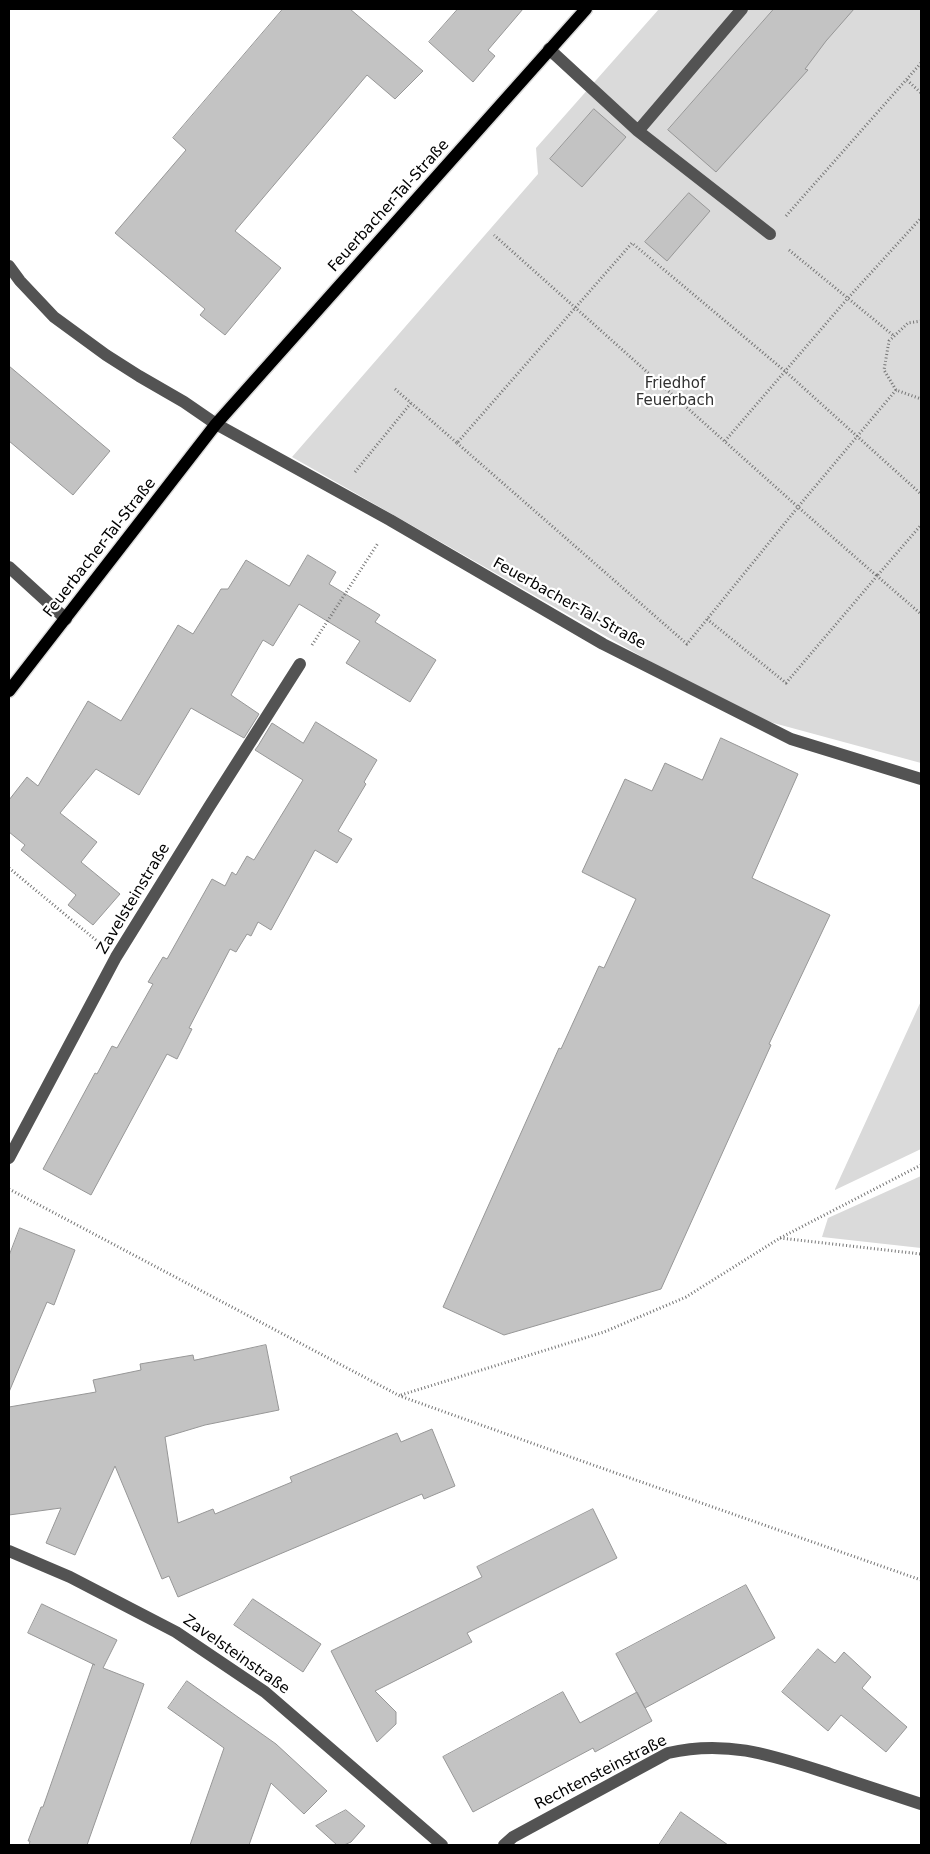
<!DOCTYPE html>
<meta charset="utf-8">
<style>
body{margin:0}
#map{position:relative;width:930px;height:1854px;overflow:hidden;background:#fff;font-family:"DejaVu Sans",sans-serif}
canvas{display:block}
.frame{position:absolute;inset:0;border:10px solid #000;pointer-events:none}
</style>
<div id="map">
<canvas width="930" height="1854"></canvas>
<div class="frame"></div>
</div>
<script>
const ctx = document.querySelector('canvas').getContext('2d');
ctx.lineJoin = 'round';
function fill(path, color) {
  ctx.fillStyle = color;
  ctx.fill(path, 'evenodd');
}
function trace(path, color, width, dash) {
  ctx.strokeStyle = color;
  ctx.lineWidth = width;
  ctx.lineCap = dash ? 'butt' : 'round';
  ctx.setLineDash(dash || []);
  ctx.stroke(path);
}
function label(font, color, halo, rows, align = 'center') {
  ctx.font = font + ' "DejaVu Sans",sans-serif';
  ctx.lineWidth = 4.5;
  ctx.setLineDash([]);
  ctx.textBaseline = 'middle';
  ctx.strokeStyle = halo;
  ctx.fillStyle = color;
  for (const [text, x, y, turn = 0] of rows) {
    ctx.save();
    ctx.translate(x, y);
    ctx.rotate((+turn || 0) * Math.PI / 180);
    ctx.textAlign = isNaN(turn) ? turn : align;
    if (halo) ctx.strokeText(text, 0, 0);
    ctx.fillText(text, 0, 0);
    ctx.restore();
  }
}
fill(new Path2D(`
 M 659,9 L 921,9 L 921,763 L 744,715 L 292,457 L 538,174 L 536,148 Z
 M 921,1001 L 921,1149 L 835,1190 L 835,1189 Z
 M 921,1176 L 921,1248 L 822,1237 L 828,1218 Z`), '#dadada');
const building = new Path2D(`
 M 283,9 L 350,9 L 423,71 L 395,99 L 367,75 L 235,231 L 281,268 L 225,335 L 200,315 L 205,309 L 115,233 L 186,150 L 173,138 Z
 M 458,9 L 523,9 L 488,50 L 495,56 L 473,82 L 429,42 Z
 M 774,9 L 854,9 L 826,41 L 805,69 L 808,70 L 716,172 L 668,130 Z
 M 594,109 L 626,137 L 582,187 L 550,159 Z
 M 689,193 L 710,211 L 667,261 L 645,242 Z
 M 9,366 L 110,451 L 73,495 L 9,441 Z
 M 308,555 L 336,572 L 329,584 L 380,615 L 375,622 L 436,660 L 410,702 L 346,663 L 360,641 L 299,604 L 273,646 L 263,640 L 231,695 L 259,714 L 244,738 L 191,708 L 139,795 L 96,769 L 60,813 L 97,842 L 81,862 L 120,894 L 93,925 L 68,905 L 76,895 L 21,850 L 25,845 L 9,832 L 9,800 L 27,777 L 38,786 L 88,701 L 121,721 L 178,625 L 193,634 L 221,589 L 228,589 L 246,560 L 289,586 Z
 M 316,722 L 377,760 L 364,782 L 366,784 L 338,831 L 352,839 L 337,863 L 315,850 L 271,930 L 258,922 L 251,936 L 247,934 L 236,952 L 230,949 L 189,1028 L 192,1029 L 177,1059 L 167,1054 L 91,1195 L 43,1169 L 95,1073 L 97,1074 L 112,1046 L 117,1048 L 153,984 L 148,982 L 163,957 L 167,959 L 212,879 L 225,886 L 232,872 L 236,875 L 247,856 L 254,860 L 303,780 L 255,750 L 258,746 L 272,723 L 303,743 Z
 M 721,738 L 798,774 L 752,878 L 830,915 L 769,1044 L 771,1045 L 661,1289 L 504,1335 L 443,1307 L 559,1048 L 561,1049 L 599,966 L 604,968 L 636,899 L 582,872 L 625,779 L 652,791 L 665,763 L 702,780 Z
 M 20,1228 L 75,1250 L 54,1305 L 47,1302 L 9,1392 L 9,1256 Z
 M 266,1345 L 279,1410 L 205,1425 L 165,1437 L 178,1523 L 213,1509 L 215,1514 L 292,1482 L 290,1477 L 397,1433 L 401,1442 L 432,1429 L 455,1486 L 424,1499 L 422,1494 L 178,1597 L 169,1576 L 162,1579 L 115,1466 L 75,1555 L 46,1543 L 61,1508 L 9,1515 L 9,1407 L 96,1392 L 93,1380 L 141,1370 L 140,1364 L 193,1355 L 194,1360 Z
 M 593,1509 L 617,1558 L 467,1633 L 472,1642 L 375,1691 L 396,1712 L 396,1724 L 377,1742 L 331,1651 L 482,1577 L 477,1567 Z
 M 746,1585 L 775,1638 L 645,1708 L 616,1654 Z
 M 253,1599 L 321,1644 L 303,1672 L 234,1625 Z
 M 42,1604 L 117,1640 L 103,1668 L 144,1684 L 87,1845 L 29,1845 L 30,1841 L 28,1841 L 41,1807 L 43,1807 L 93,1664 L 95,1665 L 28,1633 Z
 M 818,1649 L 835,1663 L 844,1652 L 871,1677 L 862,1688 L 907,1727 L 886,1752 L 841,1715 L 828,1731 L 782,1692 Z
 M 187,1681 L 276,1744 L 327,1791 L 304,1814 L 271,1783 L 249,1845 L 190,1845 L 224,1748 L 168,1708 Z
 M 563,1692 L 580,1723 L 637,1692 L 652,1721 L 595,1752 L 593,1748 L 473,1812 L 443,1757 Z
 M 346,1810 L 365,1826 L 351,1842 L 344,1845 L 337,1845 L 316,1826 Z
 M 681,1812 L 728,1845 L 659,1845 Z`);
fill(building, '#c3c3c3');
trace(building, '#979797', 1);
const major = new Path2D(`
 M 9,691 L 216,424 L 586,9`);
trace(major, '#dbdbdb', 15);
trace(new Path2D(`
 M 907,80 L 921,93
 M 786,216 L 921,63
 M 789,250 L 894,336
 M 921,321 L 908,323 L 889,341 L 884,370 L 896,390 L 921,399
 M 395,389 L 457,443 L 632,243 L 786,372 L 921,494
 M 896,390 L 798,507 L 877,576 L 921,525
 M 725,441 L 848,298 L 921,218
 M 457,443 L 687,644 L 798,507 L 494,235
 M 355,472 L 411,403
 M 707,619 L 786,683 L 877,576 L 921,614
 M 312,645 L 378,543
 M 9,868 L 97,941
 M 9,1189 L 400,1396 L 593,1465 L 921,1580
 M 780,1238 L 921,1254
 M 401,1395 L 604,1332 L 686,1297 L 780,1238 L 921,1165`), '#757575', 3, [1, 2.5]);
trace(new Path2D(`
 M 549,49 L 638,131 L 742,9
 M 638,131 L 770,234
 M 9,266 L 20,281 L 54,317 L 106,355 L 139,376 L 184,402 L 216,424 L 390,520 L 603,644 L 791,739 L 921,779
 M 9,567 L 66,619
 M 9,1158 L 116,957 L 209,807 L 300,664
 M 9,1551 L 70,1577 L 176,1632 L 265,1692 L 442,1845
 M 504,1845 L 513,1837 L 668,1753 C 728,1739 774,1756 830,1774 C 860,1784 891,1794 921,1804`), '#535353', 12);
trace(major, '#000', 12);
label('15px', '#000', '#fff', [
 ["Feuerbacher-Tal-Straße",389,206,-48],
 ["Feuerbacher-Tal-Straße",100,548,-52],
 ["Feuerbacher-Tal-Straße",569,604,29],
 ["Zavelsteinstraße",134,899,-59],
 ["Zavelsteinstraße",236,1655,35],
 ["Rechtensteinstraße",601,1773,-27]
]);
label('15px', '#313131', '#fff', [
 ["Friedhof",675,384],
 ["Feuerbach",675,401]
]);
</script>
